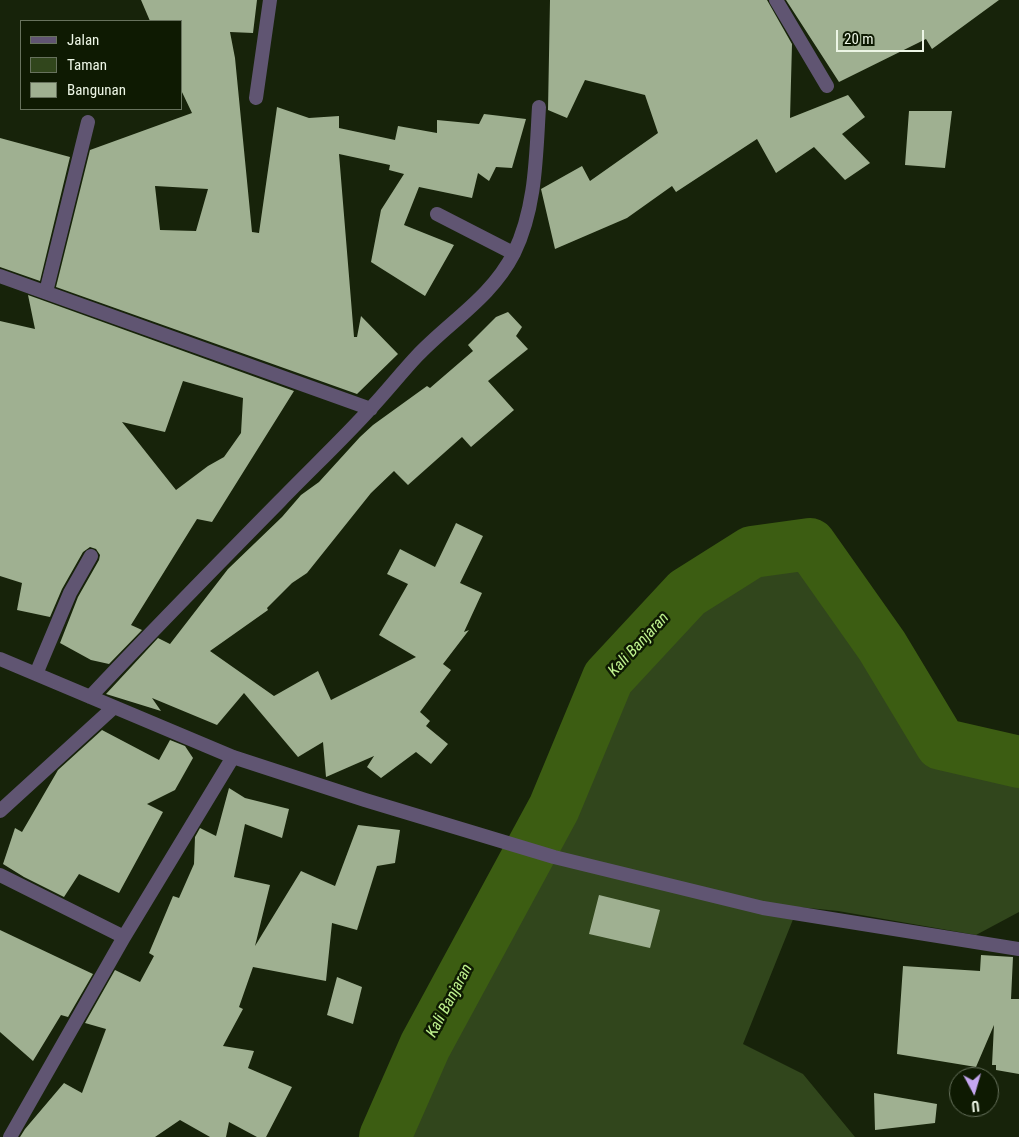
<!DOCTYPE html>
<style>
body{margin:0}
#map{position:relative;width:1019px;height:1137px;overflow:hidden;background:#17230a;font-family:"Roboto Condensed",sans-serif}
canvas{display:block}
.legend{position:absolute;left:20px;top:20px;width:162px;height:90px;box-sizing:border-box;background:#0e1a02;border:1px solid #67725d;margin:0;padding:6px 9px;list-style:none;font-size:15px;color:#edf6e6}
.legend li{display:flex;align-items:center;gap:10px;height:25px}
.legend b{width:25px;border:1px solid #67725d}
.north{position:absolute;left:949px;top:1067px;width:50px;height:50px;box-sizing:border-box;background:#0e1a02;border:1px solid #67725d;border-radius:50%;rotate:174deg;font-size:14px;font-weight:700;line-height:20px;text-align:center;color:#edf6e6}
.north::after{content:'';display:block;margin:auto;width:18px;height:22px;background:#c5a7f1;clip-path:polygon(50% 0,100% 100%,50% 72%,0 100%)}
.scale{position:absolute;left:836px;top:30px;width:88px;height:22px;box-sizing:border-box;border:2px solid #edf6e6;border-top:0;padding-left:6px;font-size:15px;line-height:18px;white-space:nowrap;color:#edf6e6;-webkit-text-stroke:4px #0e1a02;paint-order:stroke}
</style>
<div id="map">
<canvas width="1019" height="1137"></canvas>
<ul class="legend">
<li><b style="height:6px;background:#605572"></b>Jalan</li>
<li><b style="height:14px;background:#31461c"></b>Taman</li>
<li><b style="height:14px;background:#9fb091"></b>Bangunan</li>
</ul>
<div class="north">U</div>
<div class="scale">20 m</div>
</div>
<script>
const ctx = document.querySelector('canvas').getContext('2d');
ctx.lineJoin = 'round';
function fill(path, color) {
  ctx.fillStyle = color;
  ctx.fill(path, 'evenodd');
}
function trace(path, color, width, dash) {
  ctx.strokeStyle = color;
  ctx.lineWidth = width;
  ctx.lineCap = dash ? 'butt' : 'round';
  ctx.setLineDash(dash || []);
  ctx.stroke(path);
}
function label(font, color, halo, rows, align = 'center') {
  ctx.font = font + ' "Roboto Condensed",sans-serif';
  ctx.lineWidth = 5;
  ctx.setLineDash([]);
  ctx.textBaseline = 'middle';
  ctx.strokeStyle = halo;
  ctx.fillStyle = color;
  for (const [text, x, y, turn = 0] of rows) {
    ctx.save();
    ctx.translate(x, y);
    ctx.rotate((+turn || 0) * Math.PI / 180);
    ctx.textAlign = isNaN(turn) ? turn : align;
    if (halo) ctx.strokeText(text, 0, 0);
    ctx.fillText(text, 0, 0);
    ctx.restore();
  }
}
fill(new Path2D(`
 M 810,544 L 882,646 L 941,744 L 1019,762 L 1019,912 L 976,935 L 838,911 L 798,907 L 743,1044 L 803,1074 L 855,1137 L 385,1137 L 425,1046 L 554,808 L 608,678 L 687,593 L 752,552 Z`), '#31461c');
trace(new Path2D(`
 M 385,1137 L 425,1046 L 554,808 L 608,678 L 687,593 L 752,552 L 810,544 L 882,646 L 941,744 L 1019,762`), '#3c5d12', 52);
fill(new Path2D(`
 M 141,0 L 257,0 L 253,33 L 230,32 L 235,58 L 252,232 L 259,233 L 277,107 L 309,118 L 339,116 L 339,128 L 395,140 L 398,126 L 437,133 L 437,120 L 479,124 L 484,114 L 526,119 L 512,168 L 496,167 L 489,181 L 478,173 L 472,198 L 419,187 L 404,225 L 454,245 L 425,296 L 371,262 L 381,210 L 404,174 L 389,170 L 390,165 L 339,154 L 354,337 L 357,337 L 361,316 L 398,354 L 357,394 L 56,287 L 90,150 L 192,113 L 181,90 L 181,21 L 150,21 ZM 155,186 L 208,189 L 196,231 L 160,230 Z
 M 550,0 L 767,0 L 792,44 L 790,118 L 848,95 L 865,117 L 842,134 L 870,163 L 845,180 L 814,147 L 776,173 L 757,139 L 676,192 L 672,186 L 627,218 L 555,249 L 541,189 L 582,166 L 590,181 L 658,133 L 645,95 L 585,80 L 567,118 L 548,110 Z
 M 786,0 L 999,0 L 932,49 L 926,39 L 839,82 Z
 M 909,111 L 952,111 L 945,168 L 905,165 Z
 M 0,138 L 70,157 L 40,281 L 0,267 Z
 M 28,295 L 294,391 L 212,522 L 197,519 L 131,625 L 142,630 L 109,664 L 91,660 L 60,643 L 78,597 L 99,560 L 100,555 L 96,549 L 90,547 L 83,552 L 62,589 L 50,617 L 17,610 L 22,583 L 0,576 L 0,321 L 35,329 ZM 183,381 L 243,398 L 241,433 L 224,457 L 208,466 L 176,490 L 122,422 L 165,432 Z
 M 508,312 L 522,327 L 516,336 L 528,349 L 488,381 L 514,410 L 471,447 L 462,437 L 408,485 L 394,471 L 371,493 L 307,573 L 292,583 L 267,608 L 268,610 L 210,651 L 274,696 L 318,671 L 331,700 L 416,657 L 379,635 L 408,584 L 387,574 L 400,549 L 435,567 L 456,523 L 483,536 L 460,583 L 482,593 L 464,632 L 469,630 L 443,664 L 451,670 L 420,712 L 430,721 L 426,726 L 448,744 L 431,764 L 416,752 L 381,778 L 367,767 L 374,756 L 326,777 L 323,742 L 298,757 L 244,693 L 217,725 L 152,698 L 161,711 L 106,694 L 158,638 L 170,644 L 228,569 L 282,517 L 301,495 L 319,482 L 360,437 L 373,425 L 427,386 L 430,388 L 473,351 L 468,345 L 496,317 Z
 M 102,730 L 159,760 L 170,740 L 185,746 L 193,758 L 175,790 L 147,804 L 163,812 L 119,893 L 79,874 L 64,897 L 24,877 L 3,864 L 15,828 L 22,832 L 58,770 Z
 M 229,788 L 245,798 L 289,809 L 282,838 L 245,824 L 234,877 L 270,885 L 255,946 L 301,871 L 335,886 L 358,825 L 400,830 L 395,863 L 377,866 L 357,930 L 332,923 L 326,981 L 253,967 L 239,1007 L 243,1009 L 223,1046 L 254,1051 L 248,1068 L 292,1087 L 266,1137 L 257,1137 L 229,1122 L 226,1137 L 210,1137 L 180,1120 L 155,1137 L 20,1137 L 25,1129 L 64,1083 L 82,1093 L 106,1029 L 85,1023 L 115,970 L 140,982 L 154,956 L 149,953 L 173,896 L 179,898 L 194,864 L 195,837 L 200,828 L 216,836 Z
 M 599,895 L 660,910 L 650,948 L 589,934 Z
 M 0,930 L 93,974 L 68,1017 L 61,1015 L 33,1061 L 0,1032 Z
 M 981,955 L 1013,957 L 1011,999 L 1019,999 L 1019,1074 L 996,1070 L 996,1065 L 992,1065 L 994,1025 L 976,1067 L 897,1054 L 903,966 L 980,971 Z
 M 337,977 L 362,987 L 353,1024 L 327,1015 Z
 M 874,1093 L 937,1104 L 935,1123 L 875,1130 Z`), '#9fb091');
trace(new Path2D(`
 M 776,0 L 827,86
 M 256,98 L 270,0
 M 437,214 L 513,253
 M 0,276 L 371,409
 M 46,292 L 88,122
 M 0,659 L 233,757 L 365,800 L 554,857 L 763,908 L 1019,949
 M 36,674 L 70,593 L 91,556
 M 90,697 C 152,631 216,566 280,501 C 310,470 342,440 371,408 C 387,391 401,373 417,356 C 450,321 491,298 514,253 C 536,208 536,156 539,107
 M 0,811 L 113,708
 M 0,875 L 124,937
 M 10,1137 L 124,937 L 233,757`), '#605572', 14);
label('italic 16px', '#bff28e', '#0e1a02', [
 ["Kali Banjaran",639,645,-47],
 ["Kali Banjaran",450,1001,-62]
]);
</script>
